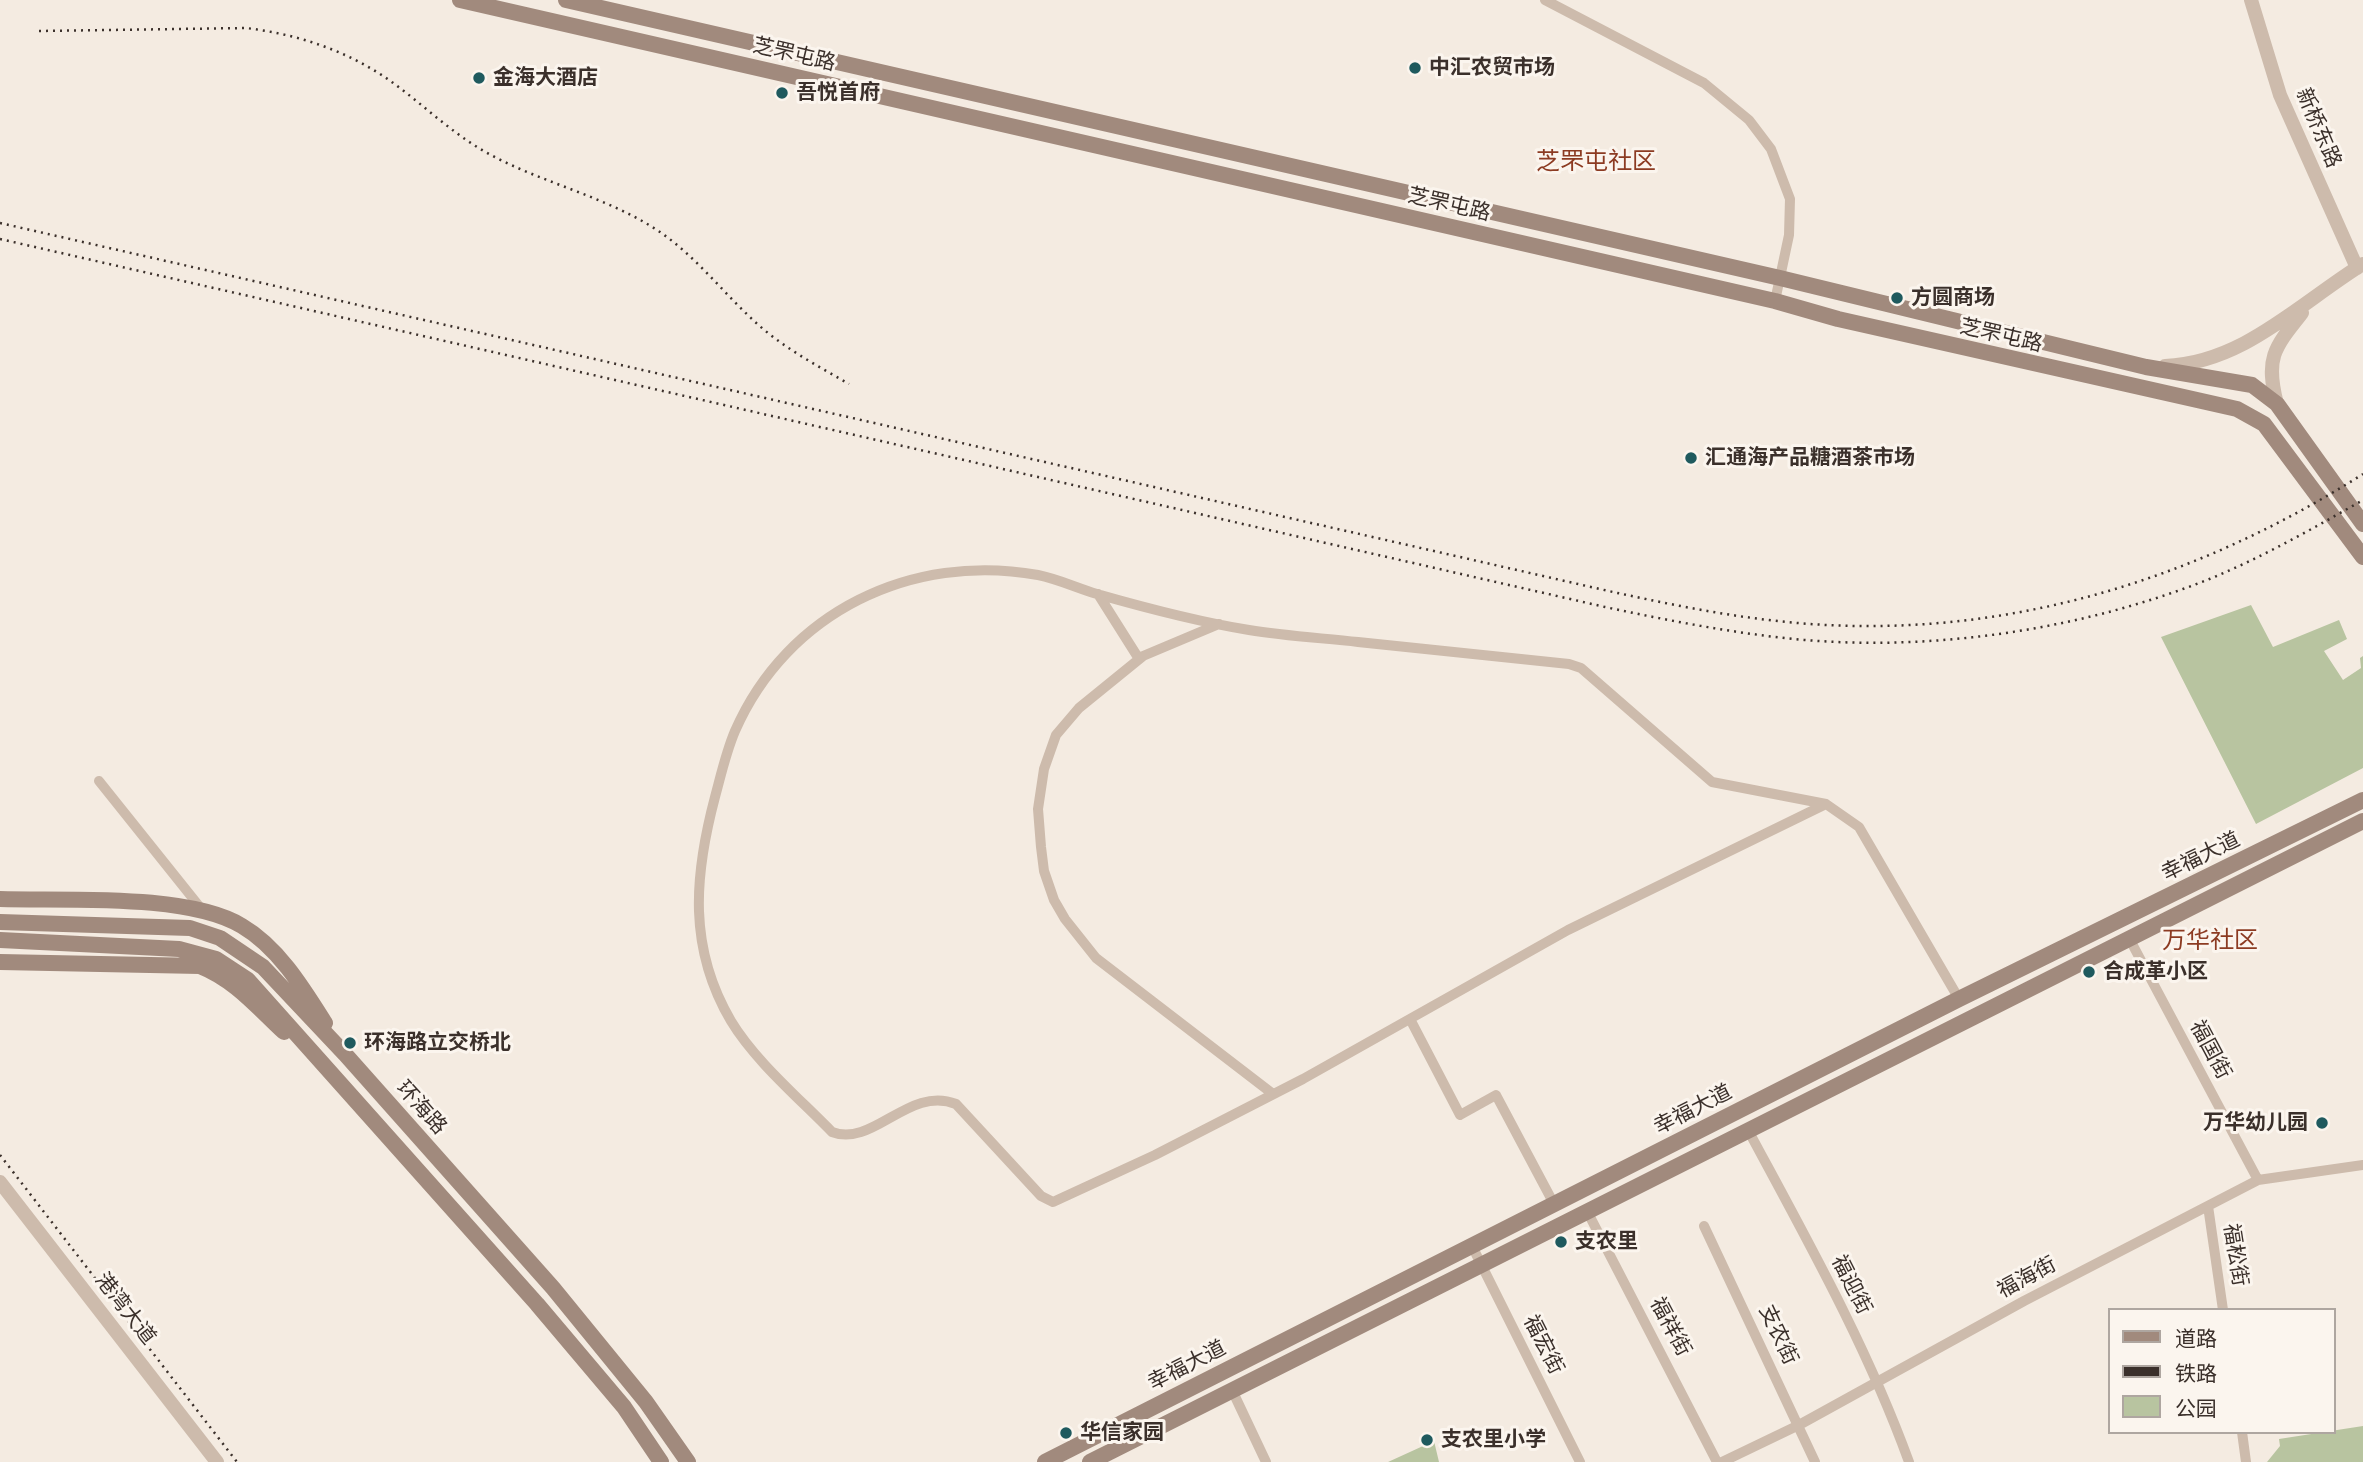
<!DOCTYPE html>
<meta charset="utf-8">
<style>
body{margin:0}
#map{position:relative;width:2363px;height:1462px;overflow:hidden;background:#f4ebe1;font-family:Manrope,"Noto Sans SC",sans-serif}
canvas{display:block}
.legend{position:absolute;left:2108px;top:1308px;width:228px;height:126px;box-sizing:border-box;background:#fbf5ee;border:2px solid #aea6a0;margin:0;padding:9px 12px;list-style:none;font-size:21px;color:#3b302b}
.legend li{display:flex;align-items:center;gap:14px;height:35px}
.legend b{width:35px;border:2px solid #aea6a0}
</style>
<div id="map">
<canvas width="2363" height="1462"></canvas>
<ul class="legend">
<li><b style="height:9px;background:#a18a7d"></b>道路</li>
<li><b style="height:9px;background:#3b302b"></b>铁路</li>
<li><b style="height:19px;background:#b8c4a0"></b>公园</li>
</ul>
</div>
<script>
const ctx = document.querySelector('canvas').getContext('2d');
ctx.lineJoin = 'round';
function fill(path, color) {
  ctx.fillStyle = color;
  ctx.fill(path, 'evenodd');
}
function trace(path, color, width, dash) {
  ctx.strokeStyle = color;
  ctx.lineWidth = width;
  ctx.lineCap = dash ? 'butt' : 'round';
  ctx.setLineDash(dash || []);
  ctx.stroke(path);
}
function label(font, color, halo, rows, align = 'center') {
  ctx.font = font + ' Manrope,"Noto Sans SC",sans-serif';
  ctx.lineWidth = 6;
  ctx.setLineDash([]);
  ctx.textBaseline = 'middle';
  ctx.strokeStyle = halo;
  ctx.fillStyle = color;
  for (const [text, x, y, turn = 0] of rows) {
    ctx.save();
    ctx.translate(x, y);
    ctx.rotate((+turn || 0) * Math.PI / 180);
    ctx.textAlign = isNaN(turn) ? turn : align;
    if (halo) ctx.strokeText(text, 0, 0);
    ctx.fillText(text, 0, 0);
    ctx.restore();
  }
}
fill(new Path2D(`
 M 2251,605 L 2273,647 L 2339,620 L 2347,639 L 2324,651 L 2343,680 L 2361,668 L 2360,658 L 2363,656 L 2363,768 L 2256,824 L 2161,637 Z
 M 2363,1426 L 2363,1462 L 2267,1462 L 2280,1446 L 2279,1439 Z
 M 1434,1441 L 1439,1462 L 1388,1462 Z`), '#b8c4a0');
trace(new Path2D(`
 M 1545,0 L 1704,83 L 1749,120 L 1771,149 L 1790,199 L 1789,235 L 1775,301
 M 1098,594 L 1139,659
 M 1219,624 L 1143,656 L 1079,708 L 1056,735 L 1044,769 L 1038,809 L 1041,847 L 1044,871 L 1054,900 L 1065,919 L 1096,958 L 1273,1094
 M 99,781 L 203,911
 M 1826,804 L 1568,930 L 1303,1079 L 1155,1155 L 1053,1202 L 1041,1196 L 956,1104 C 909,1085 873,1148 832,1132 C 800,1099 755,1061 731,1021 C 688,948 694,876 715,797 C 721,775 726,752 735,731 C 787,612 912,552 1038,575 C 1058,579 1077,588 1097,594 C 1146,608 1199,622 1249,630 C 1285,636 1322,638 1358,642 C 1428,649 1499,657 1569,664 L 1581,668 L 1712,782 L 1826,804 L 1859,827 L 1959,999
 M 2129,938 L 2258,1180
 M 1410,1019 L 1460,1115 L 1496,1095 L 1554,1204
 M 1748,1130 C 1806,1238 1867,1346 1909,1462
 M 2208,1206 L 2223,1310
 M 1587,1211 L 1717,1462
 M 1704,1226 L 1815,1462
 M 1472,1246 L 1580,1462
 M 1232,1390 L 1266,1462
 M 2242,1432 L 2246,1462
 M 1722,1462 L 1799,1425 L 2024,1301 L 2258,1180 L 2363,1165`), '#cdbbac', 10);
trace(new Path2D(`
 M 2251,0 L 2280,95 L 2357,268
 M 2165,366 C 2243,363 2300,303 2363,264
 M 2277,404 C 2265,358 2274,348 2302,313
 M 0,1182 L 217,1462`), '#cdbbac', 14);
trace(new Path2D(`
 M 460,0 L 1775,301 L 1838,319 L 2237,409 L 2264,424 L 2363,557
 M 566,0 L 1780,278 L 2146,367 L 2252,385 L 2277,404 L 2363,524
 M 0,899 C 65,901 188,893 242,926 C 278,947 303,988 325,1023
 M 0,922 L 190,928 L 220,938 L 263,967 L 345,1054 L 553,1288 L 646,1402 L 688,1462
 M 0,940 L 179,949 L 216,959 L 248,980 L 537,1304 L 624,1407 L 661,1462
 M 0,962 L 200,966 C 235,980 257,1007 284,1032
 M 1045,1462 L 1959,999 L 2363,800
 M 1090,1462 L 2363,821`), '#a18a7d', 16);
trace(new Path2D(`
 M 39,31 L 246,28 C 296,34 346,50 389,80 C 423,104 453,135 491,155 C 545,184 608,197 660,232 C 695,256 721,290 752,319 C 780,346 816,365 849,384
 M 0,223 L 1613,592 C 1664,603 1716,614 1769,620 C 1981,646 2185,587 2363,474
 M 0,239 L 1605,607 C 1671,621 1737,634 1805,640 C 1938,651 2082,629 2207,580 C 2261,558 2312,529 2363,500
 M 0,1155 L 237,1462`), '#3b302b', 2.5, [2, 5]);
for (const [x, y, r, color] of [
 [1415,68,7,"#1f5a5e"],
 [479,78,7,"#1f5a5e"],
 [782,93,7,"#1f5a5e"],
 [1897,298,7,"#1f5a5e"],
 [1691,458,7,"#1f5a5e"],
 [2089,972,7,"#1f5a5e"],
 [350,1043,7,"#1f5a5e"],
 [2322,1123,7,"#1f5a5e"],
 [1561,1242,7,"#1f5a5e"],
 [1066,1433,7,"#1f5a5e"],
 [1427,1440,7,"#1f5a5e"]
]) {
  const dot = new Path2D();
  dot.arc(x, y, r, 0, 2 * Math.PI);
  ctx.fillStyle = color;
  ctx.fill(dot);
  trace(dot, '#fbf5ee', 2.5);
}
label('21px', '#3b302b', '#fbf5ee', [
 ["芝罘屯路",794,55,13],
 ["新桥东路",2318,128,67],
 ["芝罘屯路",1449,205,13],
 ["芝罘屯路",2001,336,13],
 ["幸福大道",2201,857,-26],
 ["福国街",2210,1050,62],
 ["环海路",421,1108,48],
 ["幸福大道",1693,1110,-27],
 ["福松街",2235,1255,81],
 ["福海街",2027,1278,-28],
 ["福迎街",1851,1285,63],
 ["港湾大道",125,1309,52],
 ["福祥街",1670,1327,62],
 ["支农街",1778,1335,65],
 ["福宏街",1543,1345,63],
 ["幸福大道",1187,1366,-27]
]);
label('bold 21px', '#3b302b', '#fbf5ee', [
 ["中汇农贸市场",1429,68],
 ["金海大酒店",493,78],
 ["吾悦首府",796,93],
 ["方圆商场",1911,298],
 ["汇通海产品糖酒茶市场",1705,458],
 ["合成革小区",2103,972],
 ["环海路立交桥北",364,1043],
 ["万华幼儿园",2308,1123,"right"],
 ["支农里",1575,1242],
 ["华信家园",1080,1433],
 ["支农里小学",1441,1440]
], 'left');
label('24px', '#8c3b22', '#fbf5ee', [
 ["芝罘屯社区",1596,162],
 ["万华社区",2210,941]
]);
</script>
